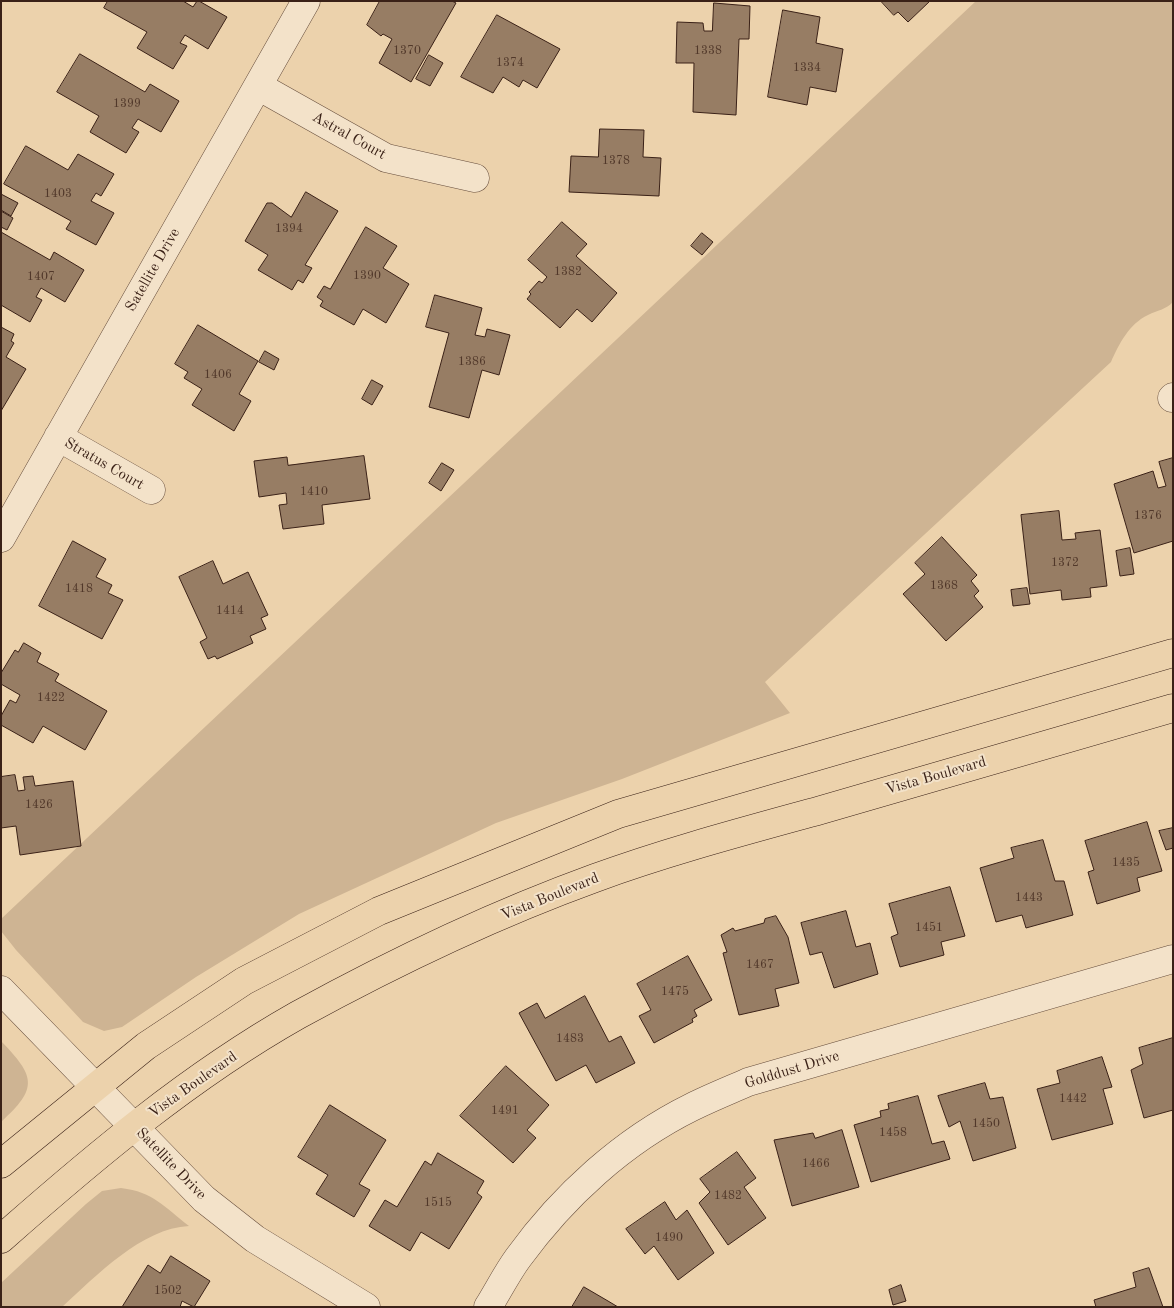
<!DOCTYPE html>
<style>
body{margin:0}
#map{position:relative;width:1174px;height:1308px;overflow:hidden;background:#ecd2ac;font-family:"Old Standard TT",serif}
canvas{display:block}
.frame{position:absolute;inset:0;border:2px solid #3a2117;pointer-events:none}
</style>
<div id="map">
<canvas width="1174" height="1308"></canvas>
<div class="frame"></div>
</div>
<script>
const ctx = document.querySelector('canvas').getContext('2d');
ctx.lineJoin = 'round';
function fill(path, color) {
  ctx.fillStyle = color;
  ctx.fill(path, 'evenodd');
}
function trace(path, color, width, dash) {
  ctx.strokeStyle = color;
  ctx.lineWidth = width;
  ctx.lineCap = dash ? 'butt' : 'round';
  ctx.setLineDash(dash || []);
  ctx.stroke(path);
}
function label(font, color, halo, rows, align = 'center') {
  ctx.font = font + ' "Old Standard TT",serif';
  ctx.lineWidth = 4;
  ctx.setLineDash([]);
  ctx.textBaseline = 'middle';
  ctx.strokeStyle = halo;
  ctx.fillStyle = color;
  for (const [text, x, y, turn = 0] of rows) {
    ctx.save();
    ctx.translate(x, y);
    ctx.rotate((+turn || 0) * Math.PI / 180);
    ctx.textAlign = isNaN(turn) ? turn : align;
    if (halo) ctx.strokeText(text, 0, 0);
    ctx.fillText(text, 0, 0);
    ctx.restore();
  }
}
fill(new Path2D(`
 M 976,1 L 1173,1 L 1173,302 C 1165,310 1158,310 1148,315 C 1129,324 1119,344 1111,362 L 765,682 L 790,713 L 622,779 L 496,823 L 299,914 L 196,977 L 122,1027 L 104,1031 L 83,1022 L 16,950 L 1,931 L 1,919 Z
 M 1,1041 C 35,1076 39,1088 1,1122 Z
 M 121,1188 C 154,1192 164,1207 189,1226 C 142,1228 96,1276 62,1307 L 1,1307 L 1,1283 L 86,1204 L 102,1191 Z`), '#ceb493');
const building = new Path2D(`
 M 108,1 L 183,1 L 193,7 L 197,1 L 199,1 L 227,17 L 208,49 L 185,35 L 180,43 L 187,46 L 173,69 L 137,48 L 147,32 L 104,8 Z
 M 380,1 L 452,1 L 456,3 L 411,82 L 379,63 L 392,39 L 383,34 L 381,36 L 367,25 Z
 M 881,1 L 930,1 L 908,22 L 898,12 L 894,15 Z
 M 714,3 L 750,6 L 749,39 L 739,39 L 736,115 L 693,112 L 694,63 L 676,63 L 677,22 L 703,23 L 704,31 L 712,31 Z
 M 783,10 L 820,17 L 816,43 L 843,49 L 836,92 L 810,87 L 807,105 L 768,97 Z
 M 497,15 L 560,49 L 537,88 L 523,80 L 519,87 L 503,77 L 493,93 L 461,77 Z
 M 80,54 L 145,92 L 150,84 L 179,101 L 161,132 L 138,119 L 132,128 L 139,132 L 126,153 L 90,132 L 99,116 L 57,92 Z
 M 429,55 L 443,63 L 430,86 L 416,79 Z
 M 600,129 L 644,130 L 643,157 L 661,158 L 659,196 L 569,192 L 571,156 L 598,157 Z
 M 26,146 L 68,170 L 78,154 L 114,174 L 101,196 L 96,193 L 91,201 L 114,213 L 96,245 L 66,229 L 71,221 L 4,184 Z
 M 306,192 L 338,211 L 305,265 L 312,268 L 303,283 L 298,280 L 292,290 L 258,270 L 268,255 L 245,241 L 267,203 L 272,203 L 291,217 Z
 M 1,194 L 18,203 L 11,216 L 1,210 Z
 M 1,211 L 13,218 L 7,230 L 1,227 Z
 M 562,222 L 587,244 L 576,256 L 617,293 L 592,322 L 577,309 L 560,328 L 527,299 L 531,294 L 529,292 L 539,281 L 542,283 L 547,277 L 528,260 Z
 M 366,227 L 397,246 L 383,268 L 409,284 L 386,323 L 363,309 L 354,325 L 320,306 L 323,301 L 317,297 L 324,286 L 330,289 Z
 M 1,232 L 50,260 L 54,252 L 84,270 L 65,302 L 41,288 L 36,297 L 42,300 L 30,322 L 1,305 Z
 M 702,233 L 713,242 L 702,255 L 691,246 Z
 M 435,295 L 482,308 L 475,335 L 485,337 L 487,329 L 510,335 L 499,375 L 482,370 L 469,418 L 429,407 L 449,333 L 426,327 Z
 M 198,325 L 258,361 L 239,394 L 251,401 L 234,431 L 192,405 L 202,389 L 184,378 L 188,372 L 175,364 Z
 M 1,327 L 14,334 L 11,341 L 14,343 L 6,357 L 26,369 L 1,411 Z
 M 265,351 L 279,359 L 274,370 L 259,362 Z
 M 372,380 L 383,386 L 372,405 L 362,399 Z
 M 364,456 L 370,499 L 322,505 L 324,524 L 283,529 L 279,505 L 287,504 L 286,493 L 259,497 L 254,461 L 287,457 L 288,465 Z
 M 1173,458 L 1173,541 L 1134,553 L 1114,484 L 1153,471 L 1158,488 L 1166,486 L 1159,462 Z
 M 442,463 L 454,470 L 441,491 L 429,483 Z
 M 1059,511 L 1062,540 L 1076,539 L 1075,533 L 1100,530 L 1107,586 L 1090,588 L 1091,597 L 1062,600 L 1061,590 L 1030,594 L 1021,515 Z
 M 942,537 L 977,575 L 971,581 L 979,591 L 974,596 L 983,607 L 946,641 L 903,594 L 925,574 L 915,563 Z
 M 73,541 L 106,559 L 96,577 L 112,585 L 108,593 L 123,600 L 102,639 L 39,606 Z
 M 1130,548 L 1134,574 L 1120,576 L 1116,551 Z
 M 213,561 L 223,584 L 248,572 L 268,615 L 261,618 L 266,629 L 250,636 L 253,643 L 217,659 L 215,656 L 208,659 L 200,642 L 207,638 L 179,577 Z
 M 1027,588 L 1030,604 L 1013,606 L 1011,590 Z
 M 24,643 L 41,653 L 37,662 L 59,674 L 55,681 L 107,711 L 85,750 L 43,726 L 33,743 L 1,725 L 1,716 L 10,700 L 16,703 L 20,695 L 1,684 L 1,673 L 15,650 L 18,652 Z
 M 15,775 L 18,791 L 25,790 L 23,777 L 33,776 L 35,786 L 73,781 L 81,846 L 20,855 L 16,826 L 1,828 L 1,777 Z
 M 1147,822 L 1162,871 L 1137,878 L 1140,891 L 1097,904 L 1088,872 L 1094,870 L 1085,841 Z
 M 1173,828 L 1173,848 L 1166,850 L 1159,831 Z
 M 1043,840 L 1055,881 L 1064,881 L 1073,915 L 1026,928 L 1022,915 L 996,922 L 980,868 L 1014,858 L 1011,848 Z
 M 950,887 L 965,936 L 941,942 L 944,955 L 900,967 L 891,937 L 898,934 L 889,904 Z
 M 846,911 L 856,947 L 870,943 L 878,974 L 834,988 L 822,952 L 810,955 L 801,923 Z
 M 776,916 L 788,937 L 799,983 L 775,989 L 779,1006 L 739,1015 L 723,953 L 727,952 L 721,935 L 733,928 L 735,931 L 764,923 L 765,919 Z
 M 688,956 L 712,1000 L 694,1010 L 697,1016 L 692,1019 L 693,1022 L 654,1043 L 639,1016 L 651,1010 L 637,984 Z
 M 585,996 L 609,1042 L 621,1036 L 635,1063 L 596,1083 L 586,1065 L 556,1081 L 519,1013 L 537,1003 L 545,1018 Z
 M 1173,1038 L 1173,1110 L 1144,1118 L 1131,1070 L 1143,1064 L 1139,1048 Z
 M 1102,1057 L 1112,1087 L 1103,1089 L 1113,1124 L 1052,1140 L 1037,1089 L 1060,1083 L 1057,1071 Z
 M 506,1066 L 549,1105 L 527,1130 L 536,1138 L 513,1163 L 460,1116 Z
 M 985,1083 L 990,1099 L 1003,1097 L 1016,1148 L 973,1161 L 960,1121 L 949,1127 L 938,1096 Z
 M 918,1096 L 932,1144 L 944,1141 L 950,1159 L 871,1182 L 854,1125 L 881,1117 L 880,1111 L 889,1109 L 888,1104 Z
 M 330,1105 L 386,1140 L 359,1184 L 370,1190 L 354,1217 L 316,1194 L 328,1175 L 298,1157 Z
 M 842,1130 L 859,1187 L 792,1206 L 774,1140 L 813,1133 L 815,1138 Z
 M 737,1152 L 756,1178 L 744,1187 L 766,1218 L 728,1245 L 699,1203 L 710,1192 L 700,1179 Z
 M 438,1153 L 484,1181 L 477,1193 L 482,1197 L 449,1249 L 421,1232 L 410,1251 L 369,1226 L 385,1200 L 397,1207 L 425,1161 L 431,1165 Z
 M 665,1202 L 676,1220 L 687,1210 L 714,1253 L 678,1280 L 654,1246 L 645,1254 L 626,1229 Z
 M 171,1256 L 210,1281 L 194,1307 L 182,1301 L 180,1307 L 122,1307 L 148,1265 L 160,1273 Z
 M 1149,1268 L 1163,1307 L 1096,1307 L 1094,1300 L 1136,1287 L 1133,1273 Z
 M 901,1285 L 906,1301 L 893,1305 L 889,1290 Z
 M 584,1287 L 608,1301 L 618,1307 L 572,1307 Z`);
fill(building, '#977d64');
trace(building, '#3a2117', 1);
const minor = new Path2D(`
 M 258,86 L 386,158 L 475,178
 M 1172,398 L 1173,397
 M 58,437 L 151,490
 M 1,538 L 306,1
 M 1,990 L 204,1199 L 255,1239 L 366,1307
 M 488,1307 C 498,1291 507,1273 518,1258 C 563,1196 623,1141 692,1107 C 710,1098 730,1090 748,1082 L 1173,959`);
const major = new Path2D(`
 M 1,1164 L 146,1046 L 244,981 L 379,911 L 618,814 L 1173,653
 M 1,1239 C 94,1157 190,1076 298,1015 C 393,963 493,915 595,878 C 669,851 745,831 821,810 C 938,776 1055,742 1173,708`);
trace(minor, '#664d3c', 29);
trace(major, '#3a2117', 29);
trace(minor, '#f3e2c9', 28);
trace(major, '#ecd2ac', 28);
label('12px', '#51382a', null, [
 ["1370",407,51],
 ["1338",708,51],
 ["1374",510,63],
 ["1334",807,68],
 ["1399",127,104],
 ["1378",616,161],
 ["1403",58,194],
 ["1394",289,229],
 ["1382",568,272],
 ["1390",367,276],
 ["1407",41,277],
 ["1386",472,362],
 ["1406",218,375],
 ["1410",314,492],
 ["1376",1148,516],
 ["1372",1065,563],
 ["1368",944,586],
 ["1418",79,589],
 ["1414",230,611],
 ["1422",51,698],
 ["1426",39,805],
 ["1435",1126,863],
 ["1443",1029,898],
 ["1451",929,928],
 ["1467",760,965],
 ["1475",675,992],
 ["1483",570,1039],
 ["1442",1073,1099],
 ["1491",505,1111],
 ["1450",986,1124],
 ["1458",893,1133],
 ["1466",816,1164],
 ["1482",728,1196],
 ["1515",438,1203],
 ["1490",669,1238],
 ["1502",168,1291]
]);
label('15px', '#3a2117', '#f3e2c9', [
 ["Astral Court",349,136,29],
 ["Satellite Drive",153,270,-60],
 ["Stratus Court",104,464,30],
 ["Vista Boulevard",936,776,-16],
 ["Vista Boulevard",550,897,-22],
 ["Golddust Drive",792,1070,-17],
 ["Vista Boulevard",193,1085,-35],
 ["Satellite Drive",171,1164,46]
]);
</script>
